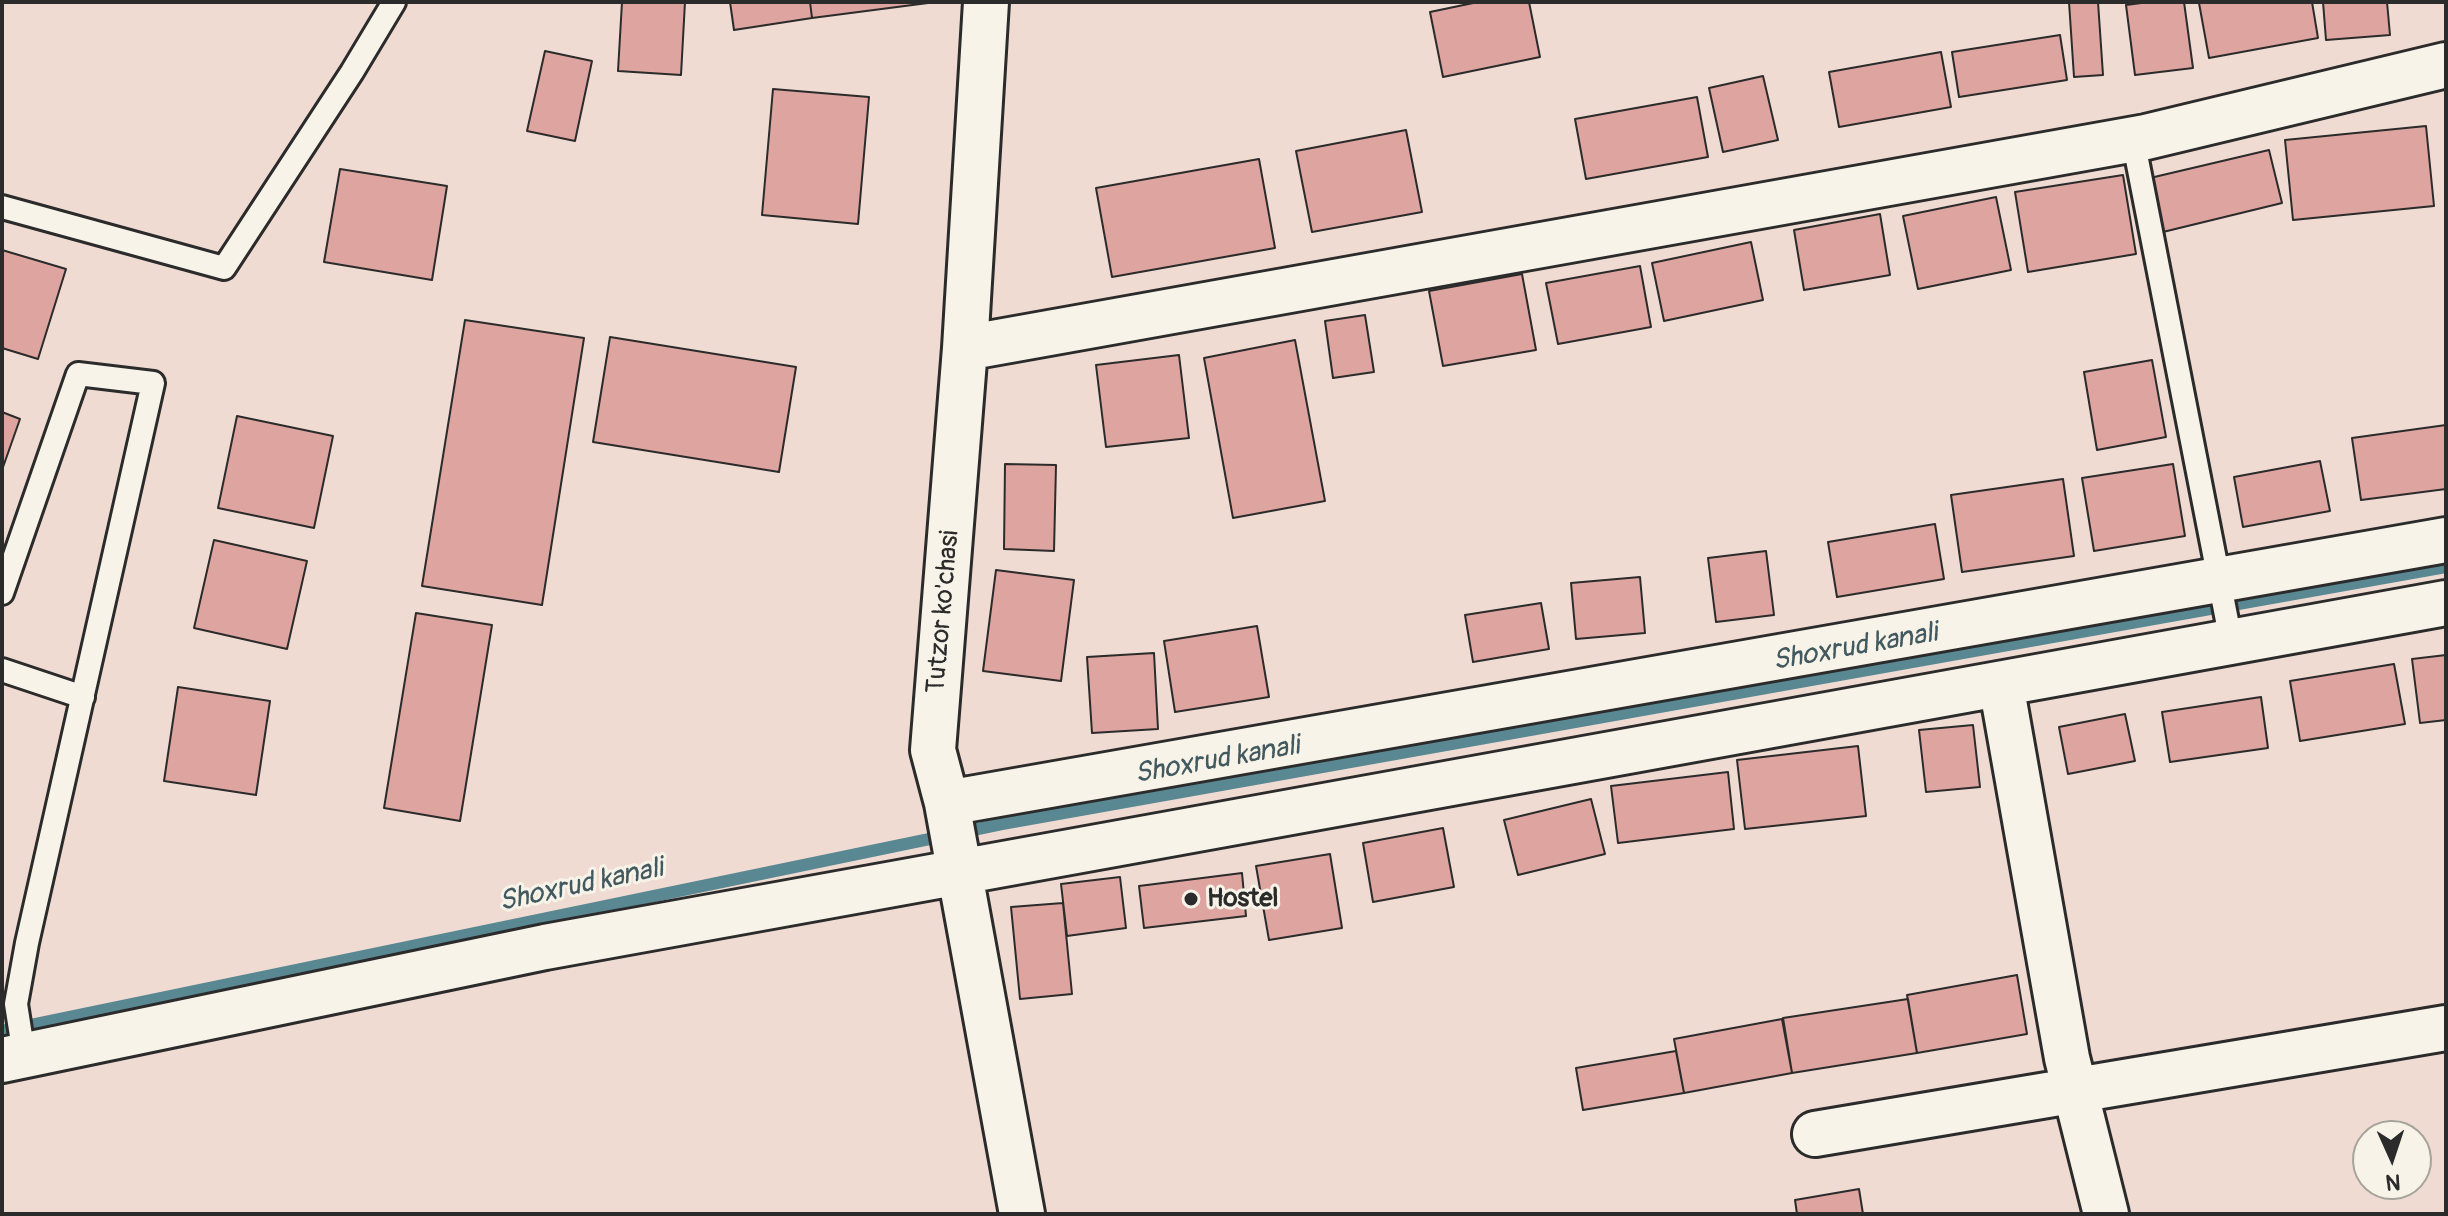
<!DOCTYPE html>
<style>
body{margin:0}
#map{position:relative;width:2448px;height:1216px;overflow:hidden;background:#f0dbd2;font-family:Pangolin,sans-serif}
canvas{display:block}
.frame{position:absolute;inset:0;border:4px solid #2b2b2b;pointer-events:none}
.north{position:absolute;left:2352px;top:1120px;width:80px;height:80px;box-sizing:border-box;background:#f7f3e8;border:2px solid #a5a39c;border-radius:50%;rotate:177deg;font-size:22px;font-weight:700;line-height:32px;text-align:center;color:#2b2b2b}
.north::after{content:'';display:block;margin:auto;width:28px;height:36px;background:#2b2b2b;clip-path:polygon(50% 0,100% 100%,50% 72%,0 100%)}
</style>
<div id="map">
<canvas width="2448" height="1216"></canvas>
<div class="frame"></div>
<div class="north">N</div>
</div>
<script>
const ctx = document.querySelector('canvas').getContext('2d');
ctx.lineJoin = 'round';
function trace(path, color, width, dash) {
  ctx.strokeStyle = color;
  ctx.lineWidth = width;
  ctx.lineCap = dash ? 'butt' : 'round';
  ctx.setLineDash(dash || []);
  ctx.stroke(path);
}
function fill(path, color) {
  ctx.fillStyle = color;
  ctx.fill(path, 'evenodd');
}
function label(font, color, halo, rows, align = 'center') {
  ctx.font = font + ' Pangolin,sans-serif';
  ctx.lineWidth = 6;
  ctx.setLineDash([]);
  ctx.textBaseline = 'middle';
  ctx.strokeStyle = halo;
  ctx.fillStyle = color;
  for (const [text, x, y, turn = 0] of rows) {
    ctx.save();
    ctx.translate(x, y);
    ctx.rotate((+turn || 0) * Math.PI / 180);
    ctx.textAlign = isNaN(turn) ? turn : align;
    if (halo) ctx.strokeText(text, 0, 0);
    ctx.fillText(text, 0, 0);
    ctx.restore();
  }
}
trace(new Path2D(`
 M 2,1031 L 1002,824 L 2446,567`), '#598792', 12);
const building = new Path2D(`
 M 622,2 L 685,2 L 681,75 L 618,71 Z
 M 730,2 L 810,2 L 812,18 L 734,30 Z
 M 810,2 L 928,2 L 928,3 L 812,18 Z
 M 1478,2 L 1529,2 L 1540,57 L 1443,77 L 1430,12 Z
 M 2069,2 L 2098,2 L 2103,75 L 2074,77 Z
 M 2149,2 L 2184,2 L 2193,68 L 2135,75 L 2126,5 Z
 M 2205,2 L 2312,2 L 2318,38 L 2209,58 L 2199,3 Z
 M 2323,2 L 2387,2 L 2390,35 L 2326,40 Z
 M 2060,35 L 2067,80 L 1959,97 L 1952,52 Z
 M 545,51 L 592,61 L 575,141 L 527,131 Z
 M 1941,52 L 1951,107 L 1839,127 L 1829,72 Z
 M 1763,76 L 1778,140 L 1723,152 L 1709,88 Z
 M 773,89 L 869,97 L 858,224 L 762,215 Z
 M 1697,97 L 1708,157 L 1586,179 L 1575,119 Z
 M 2426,126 L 2434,206 L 2293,220 L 2285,140 Z
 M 1406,130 L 1422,212 L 1312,232 L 1296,151 Z
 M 2269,150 L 2282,203 L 2163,232 L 2150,178 Z
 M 1259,159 L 1275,248 L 1112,277 L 1096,188 Z
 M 340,169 L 447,186 L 432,280 L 324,262 Z
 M 2123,175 L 2136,254 L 2028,272 L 2015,192 Z
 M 1996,197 L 2011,270 L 1918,289 L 1903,216 Z
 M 1880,214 L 1890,275 L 1804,290 L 1794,230 Z
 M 1751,242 L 1763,300 L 1664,321 L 1652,263 Z
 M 2,250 L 66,269 L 38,359 L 2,348 Z
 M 1640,266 L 1651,327 L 1558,344 L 1546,283 Z
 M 1522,274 L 1536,350 L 1443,366 L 1429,291 Z
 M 1365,315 L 1374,372 L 1333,378 L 1325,321 Z
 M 465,320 L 584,338 L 542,605 L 422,586 Z
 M 610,337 L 796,367 L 779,472 L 593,442 Z
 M 1295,340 L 1325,501 L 1233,518 L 1204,358 Z
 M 1179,355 L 1189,438 L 1106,447 L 1096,365 Z
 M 2152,360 L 2166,437 L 2097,450 L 2084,372 Z
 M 2,412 L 20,419 L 2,470 Z
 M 237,416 L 333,436 L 314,528 L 218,508 Z
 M 2446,425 L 2446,489 L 2361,500 L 2352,438 Z
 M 2320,461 L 2330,511 L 2243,527 L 2234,477 Z
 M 1005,464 L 1056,465 L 1054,551 L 1004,549 Z
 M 2173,464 L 2185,536 L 2094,551 L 2082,478 Z
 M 2063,479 L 2074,556 L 1962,572 L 1951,495 Z
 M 1935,524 L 1944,579 L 1837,597 L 1828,542 Z
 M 214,540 L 307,561 L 287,649 L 194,628 Z
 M 1766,551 L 1774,615 L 1716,622 L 1708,558 Z
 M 996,570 L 1074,580 L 1061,681 L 983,671 Z
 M 1640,577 L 1645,633 L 1576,639 L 1571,583 Z
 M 1541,603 L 1549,649 L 1473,662 L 1465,615 Z
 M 416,613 L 492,625 L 460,821 L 384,808 Z
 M 1257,626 L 1269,697 L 1175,712 L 1164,641 Z
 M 1154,653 L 1158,729 L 1092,733 L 1087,657 Z
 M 2446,655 L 2446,720 L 2420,723 L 2412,659 Z
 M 2394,664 L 2405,724 L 2300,741 L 2290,681 Z
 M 178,687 L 270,701 L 256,795 L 164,781 Z
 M 2261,697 L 2268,748 L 2170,762 L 2162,712 Z
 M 2125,714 L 2135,761 L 2068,774 L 2059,727 Z
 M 1973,725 L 1980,787 L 1926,792 L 1919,730 Z
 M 1858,746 L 1866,816 L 1745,829 L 1737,760 Z
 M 1728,772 L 1734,829 L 1618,843 L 1611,786 Z
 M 1591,799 L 1605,854 L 1518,875 L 1504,820 Z
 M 1443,828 L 1454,887 L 1373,902 L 1363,843 Z
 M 1330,854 L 1342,928 L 1269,940 L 1256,866 Z
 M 1242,873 L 1246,916 L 1144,928 L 1139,886 Z
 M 1120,877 L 1126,928 L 1067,936 L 1061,884 Z
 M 1063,903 L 1072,994 L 1020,999 L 1011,907 Z
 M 2017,975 L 2027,1034 L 1917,1053 L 1907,995 Z
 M 1908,999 L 1917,1053 L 1792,1073 L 1783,1018 Z
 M 1782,1019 L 1792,1073 L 1684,1093 L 1674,1039 Z
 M 1676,1051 L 1684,1093 L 1583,1110 L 1576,1068 Z
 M 1859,1189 L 1863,1214 L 1797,1214 L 1795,1200 Z`);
fill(building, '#dea49f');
trace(building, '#2b2b2b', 2);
const service = new Path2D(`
 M 2133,139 L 2231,641
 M 2,207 L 224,268 L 352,72 L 394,2
 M 2,593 L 78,374 L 153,383 L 27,943 L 16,1004 L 24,1055
 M 2,670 L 83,697`);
const minor = new Path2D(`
 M 986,2 L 965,348 L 933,750 L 947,803 L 1022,1214
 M 965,348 L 2146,137 L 2446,65
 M 2001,684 L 2067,1058 L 2106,1214
 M 947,803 L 2446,540
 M 2,1060 L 545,947 L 2446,603
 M 1815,1134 L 2446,1028`);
trace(service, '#2b2b2b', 28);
trace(minor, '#2b2b2b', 50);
trace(service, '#f7f3e8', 22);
trace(minor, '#f7f3e8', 44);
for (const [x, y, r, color] of [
 [1191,899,8,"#2b2b2b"]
]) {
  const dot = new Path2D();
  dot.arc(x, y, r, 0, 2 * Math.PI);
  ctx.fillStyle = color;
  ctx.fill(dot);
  trace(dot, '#f7f3e8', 3);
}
label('26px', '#2b2b2b', '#f7f3e8', [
 ["Tutzor ko'chasi",944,612,-85]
]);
label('bold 26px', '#2b2b2b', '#f7f3e8', [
 ["Hostel",1207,899]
], 'left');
label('italic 28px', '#42595f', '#f7f3e8', [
 ["Shoxrud kanali",1855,648,-10],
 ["Shoxrud kanali",1217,761,-10],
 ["Shoxrud kanali",581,886,-12]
]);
</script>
